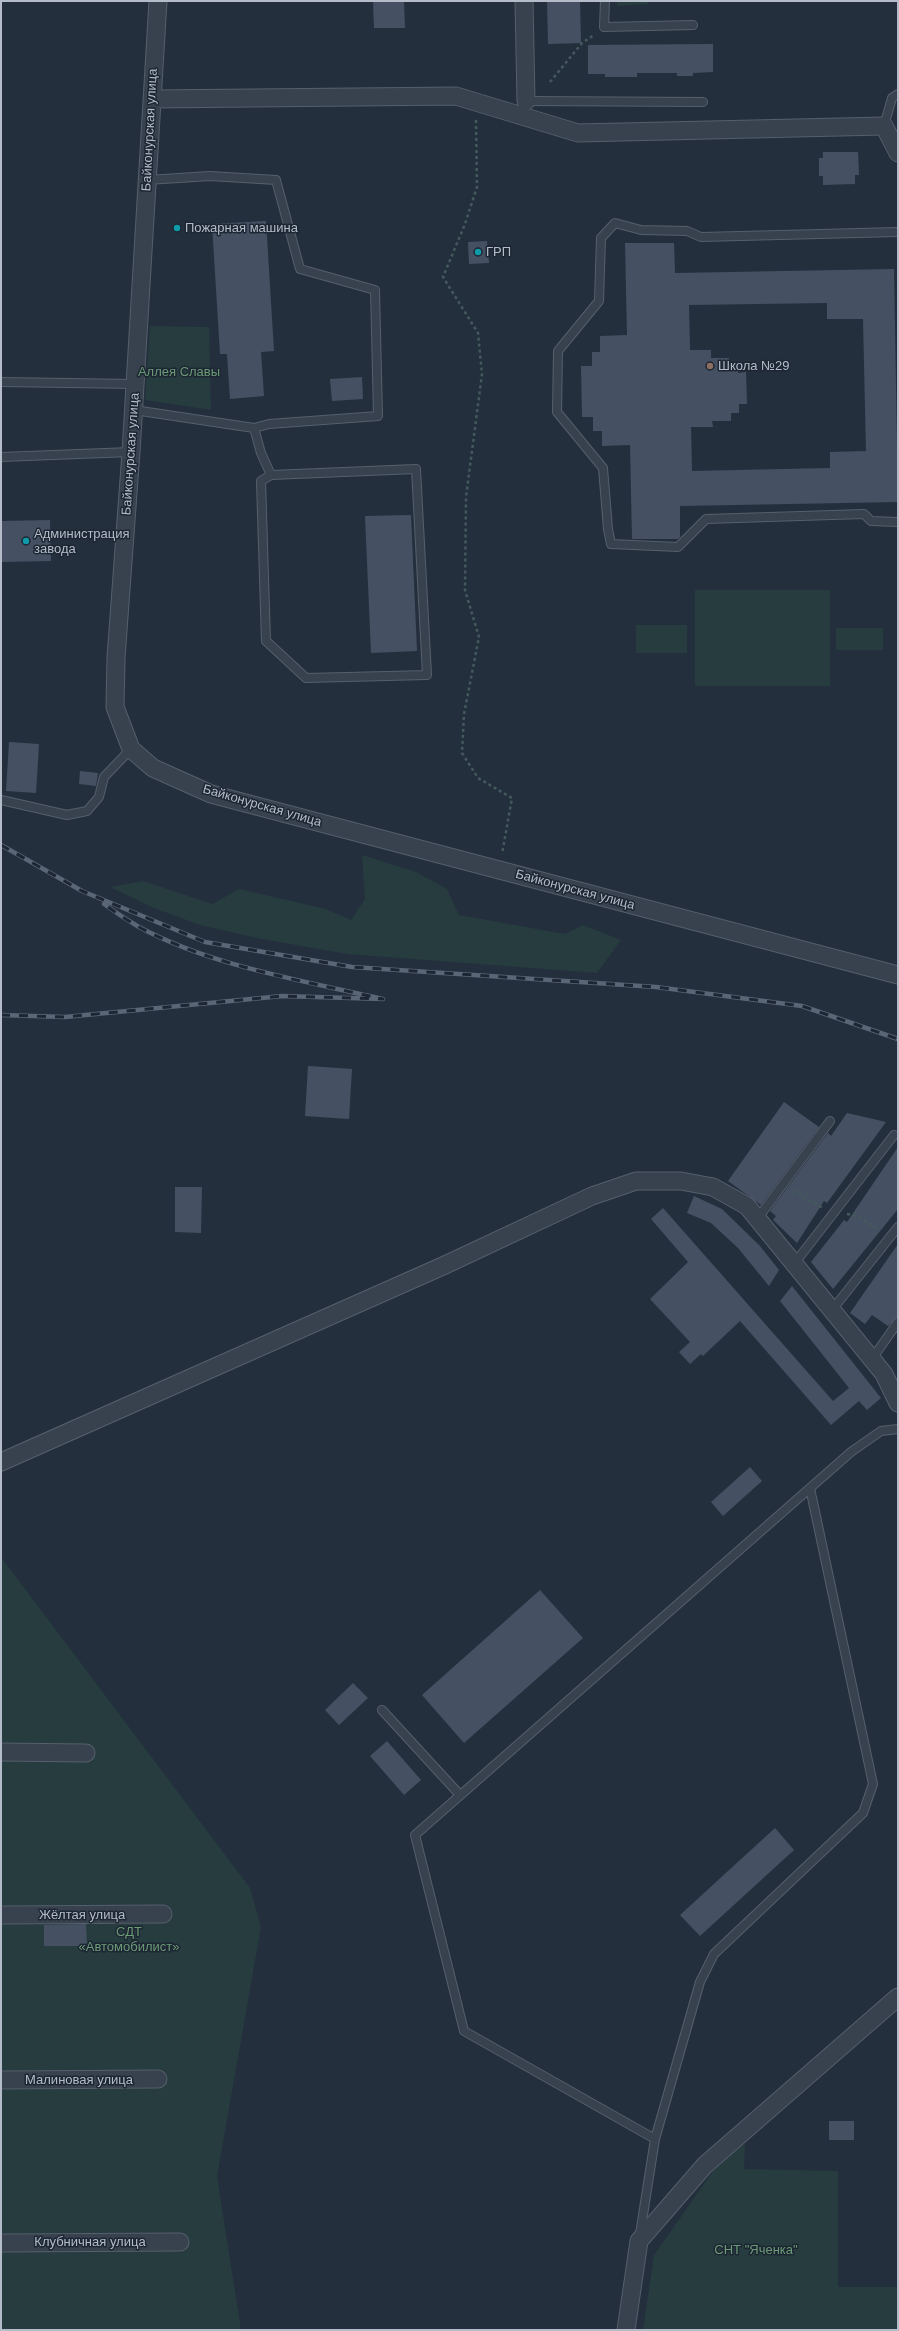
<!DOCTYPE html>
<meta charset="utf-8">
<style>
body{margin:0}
#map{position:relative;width:899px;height:2331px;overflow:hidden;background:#242f3e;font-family:Arial,sans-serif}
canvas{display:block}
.frame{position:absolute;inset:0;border:2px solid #b4bcc9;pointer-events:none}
</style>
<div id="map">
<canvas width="899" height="2331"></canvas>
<div class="frame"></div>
</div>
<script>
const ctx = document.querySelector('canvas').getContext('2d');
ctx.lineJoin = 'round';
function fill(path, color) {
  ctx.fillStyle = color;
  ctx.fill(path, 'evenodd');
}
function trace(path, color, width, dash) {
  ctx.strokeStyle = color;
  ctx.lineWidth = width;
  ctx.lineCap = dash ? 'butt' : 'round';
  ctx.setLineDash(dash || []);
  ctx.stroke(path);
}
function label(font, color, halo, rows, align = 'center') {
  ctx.font = font + ' Arial,sans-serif';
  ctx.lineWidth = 3;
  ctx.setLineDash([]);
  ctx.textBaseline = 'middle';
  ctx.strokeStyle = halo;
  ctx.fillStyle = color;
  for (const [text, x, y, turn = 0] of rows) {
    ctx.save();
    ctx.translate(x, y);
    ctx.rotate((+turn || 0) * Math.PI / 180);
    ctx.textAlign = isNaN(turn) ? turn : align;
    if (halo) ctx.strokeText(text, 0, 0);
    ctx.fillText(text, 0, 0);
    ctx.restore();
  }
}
fill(new Path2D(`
 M 617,1 L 648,1 L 648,4 L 617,6 Z
 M 150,326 L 209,327 L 211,410 L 145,400 Z
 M 695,590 L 830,590 L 830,686 L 695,686 Z
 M 636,625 L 687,625 L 687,653 L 636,653 Z
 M 836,628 L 883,628 L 883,650 L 836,650 Z
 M 362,855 L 416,872 L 447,889 L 459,915 L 565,934 L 583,925 L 621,940 L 597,973 L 347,954 L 257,938 L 200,925 L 154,908 L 110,887 L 143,881 L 212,904 L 239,889 L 326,909 L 351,920 L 365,899 Z
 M 1,1557 L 250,1888 L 261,1927 L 217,2176 L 241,2330 L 1,2330 Z
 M 745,2144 L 744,2169 L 838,2171 L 838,2287 L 898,2287 L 898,2330 L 643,2330 L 654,2255 L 730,2147 Z`), '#263c3f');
fill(new Path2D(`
 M 373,1 L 404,1 L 405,28 L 374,28 Z
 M 547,1 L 580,1 L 581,43 L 548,44 Z
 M 713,44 L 713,72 L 693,73 L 693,76 L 677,76 L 677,73 L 637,73 L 637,77 L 605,77 L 605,74 L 588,74 L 588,45 Z
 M 823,152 L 858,152 L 859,175 L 855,175 L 855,184 L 823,185 L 823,176 L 819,176 L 819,158 L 823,158 Z
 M 266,221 L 274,351 L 261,352 L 264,396 L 230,399 L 227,354 L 220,354 L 212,224 Z
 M 487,241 L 489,263 L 469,264 L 468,242 Z
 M 625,243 L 674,243 L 675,273 L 894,269 L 898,502 L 680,506 L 680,537 L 678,539 L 632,539 L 630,445 L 602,446 L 602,431 L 593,431 L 593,417 L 582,417 L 581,366 L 592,366 L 592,352 L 600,352 L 600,336 L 627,335 ZM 827,303 L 827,319 L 863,319 L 866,451 L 830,452 L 830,468 L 692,471 L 691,427 L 713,427 L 712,421 L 731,421 L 731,413 L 739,413 L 739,404 L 747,404 L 746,372 L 738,373 L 738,365 L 730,365 L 729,358 L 711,358 L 711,350 L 690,350 L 689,305 Z
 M 362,377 L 363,399 L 332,401 L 330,379 Z
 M 411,515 L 417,651 L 371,653 L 365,516 Z
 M 50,520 L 51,561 L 1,562 L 1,521 Z
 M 9,742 L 39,744 L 36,793 L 6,791 Z
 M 80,771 L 98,773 L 96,786 L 79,784 Z
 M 308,1066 L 352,1069 L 349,1119 L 305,1116 Z
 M 784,1102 L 819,1127 L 761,1205 L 728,1181 Z
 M 847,1113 L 886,1122 L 827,1203 L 824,1201 L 797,1243 L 773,1220 L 776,1216 L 770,1211 L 828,1133 L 831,1136 Z
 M 898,1147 L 898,1209 L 833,1289 L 811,1262 L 844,1220 L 847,1222 Z
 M 175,1187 L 202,1187 L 201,1233 L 175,1232 Z
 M 694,1196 L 722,1209 L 760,1246 L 779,1270 L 769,1286 L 738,1248 L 711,1223 L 687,1213 Z
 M 663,1208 L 833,1401 L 849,1388 L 780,1301 L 792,1286 L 881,1398 L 867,1410 L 859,1401 L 831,1425 L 740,1321 L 703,1356 L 701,1354 L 690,1364 L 679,1352 L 690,1342 L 650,1299 L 688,1262 L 651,1219 Z
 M 898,1244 L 898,1317 L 888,1326 L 872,1315 L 865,1324 L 850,1313 Z
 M 750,1467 L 762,1481 L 723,1516 L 711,1502 Z
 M 540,1590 L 583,1638 L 464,1743 L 422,1695 Z
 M 353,1683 L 368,1698 L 339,1725 L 325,1710 Z
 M 387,1741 L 421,1780 L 404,1795 L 370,1756 Z
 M 775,1828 L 794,1850 L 700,1936 L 680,1915 Z
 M 86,1924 L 87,1946 L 44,1946 L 44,1925 Z
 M 829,2121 L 854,2121 L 854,2140 L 829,2140 Z`), '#455162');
const lane = new Path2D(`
 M 605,1 L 604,27 L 693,25
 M 526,101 L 703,102
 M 884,126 L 892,98 L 898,94
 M 147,180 L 210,176 L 276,180 L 300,269 L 375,290 L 378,416 L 269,424 L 254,428
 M 898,232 L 701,237 L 687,231 L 641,230 L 615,223 L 601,238 L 599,301 L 558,351 L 557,412 L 603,468 L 608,529 L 611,544 L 678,547 L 706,519 L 864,514 L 871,521 L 898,522
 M 1,382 L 135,384
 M 134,410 L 254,428 L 261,453 L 271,475 L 416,469 L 427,675 L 306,678 L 266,641 L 261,481 L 271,475
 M 1,457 L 131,452
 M 1,800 L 67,815 L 87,811 L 99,797 L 104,777 L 131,749
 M 758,1218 L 830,1121
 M 794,1264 L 894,1135
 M 832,1310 L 898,1227
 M 872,1359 L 898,1322
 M 382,1710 L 460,1795
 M 655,2139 L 700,1982 L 714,1954 L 863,1813 L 873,1784 L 810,1488
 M 640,2234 L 655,2139 L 464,2031 L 415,1835 L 851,1452 L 881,1431 L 898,1429`);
const street = new Path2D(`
 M 158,1 L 131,452 L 116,658 L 115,707 L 131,749 L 153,768 L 211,794 L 898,975
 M 524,1 L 526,101
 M 152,99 L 456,96 L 578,133 L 884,126 L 898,153
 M 1,1462 L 445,1265 L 592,1196 L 636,1181 L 681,1181 L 713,1187 L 747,1206 L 884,1374 L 898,1403
 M 1,1752 L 86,1753
 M 1,1915 L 163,1914
 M 1,2080 L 158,2079
 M 1,2243 L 180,2242
 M 626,2330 L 639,2241 L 705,2165 L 898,1997`);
trace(lane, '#565f6c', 10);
trace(street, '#565f6c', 19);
trace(new Path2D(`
 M 550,82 L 582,43 L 594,35
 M 476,120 L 477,187 L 465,224 L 443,277 L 478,333 L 482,374 L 466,497 L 465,590 L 479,637 L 464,714 L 462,753 L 478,778 L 512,798 L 502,854
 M 793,1191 L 823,1208
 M 847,1214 C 860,1215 868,1226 880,1229`), '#44595c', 2.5, [3, 3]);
trace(lane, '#38414e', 8);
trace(street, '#38414e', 17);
const rail = new Path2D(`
 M 1,845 L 82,891 L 205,942 L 352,967 L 656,987 L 802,1006 L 898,1039
 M 1,1015 L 65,1017 L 282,996 L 383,999 C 304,981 211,966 139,927 C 127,920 115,912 104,904`);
trace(rail, '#5a6575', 4.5);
trace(rail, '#1d2633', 3, [9]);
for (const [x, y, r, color] of [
 [177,228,4,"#0f9aa8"],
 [478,252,4,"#0f9aa8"],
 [710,366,4,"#8d6e63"],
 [26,541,4,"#0f9aa8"]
]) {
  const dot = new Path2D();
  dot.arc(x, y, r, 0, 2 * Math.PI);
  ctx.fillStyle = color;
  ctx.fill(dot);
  trace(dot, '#1d2633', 1.5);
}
label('13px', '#b4bcc9', '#1d2633', [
 ["Байконурская улица",150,130,-87],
 ["Байконурская улица",131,454,-86],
 ["Байконурская улица",262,806,16],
 ["Байконурская улица",575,890,15],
 ["Жёлтая улица",82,1915],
 ["Малиновая улица",79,2080],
 ["Клубничная улица",90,2242]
]);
label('13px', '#b4bcc9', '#1d2633', [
 ["Пожарная машина",185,228],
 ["ГРП",486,252],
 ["Школа №29",718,366],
 ["Администрация",34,534],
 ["завода",34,549]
], 'left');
label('13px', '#6b9a76', '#1d2633', [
 ["Аллея Славы",179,372],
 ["СДТ",129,1932],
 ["«Автомобилист»",129,1947],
 ["СНТ \"Яченка\"",756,2250]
]);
</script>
